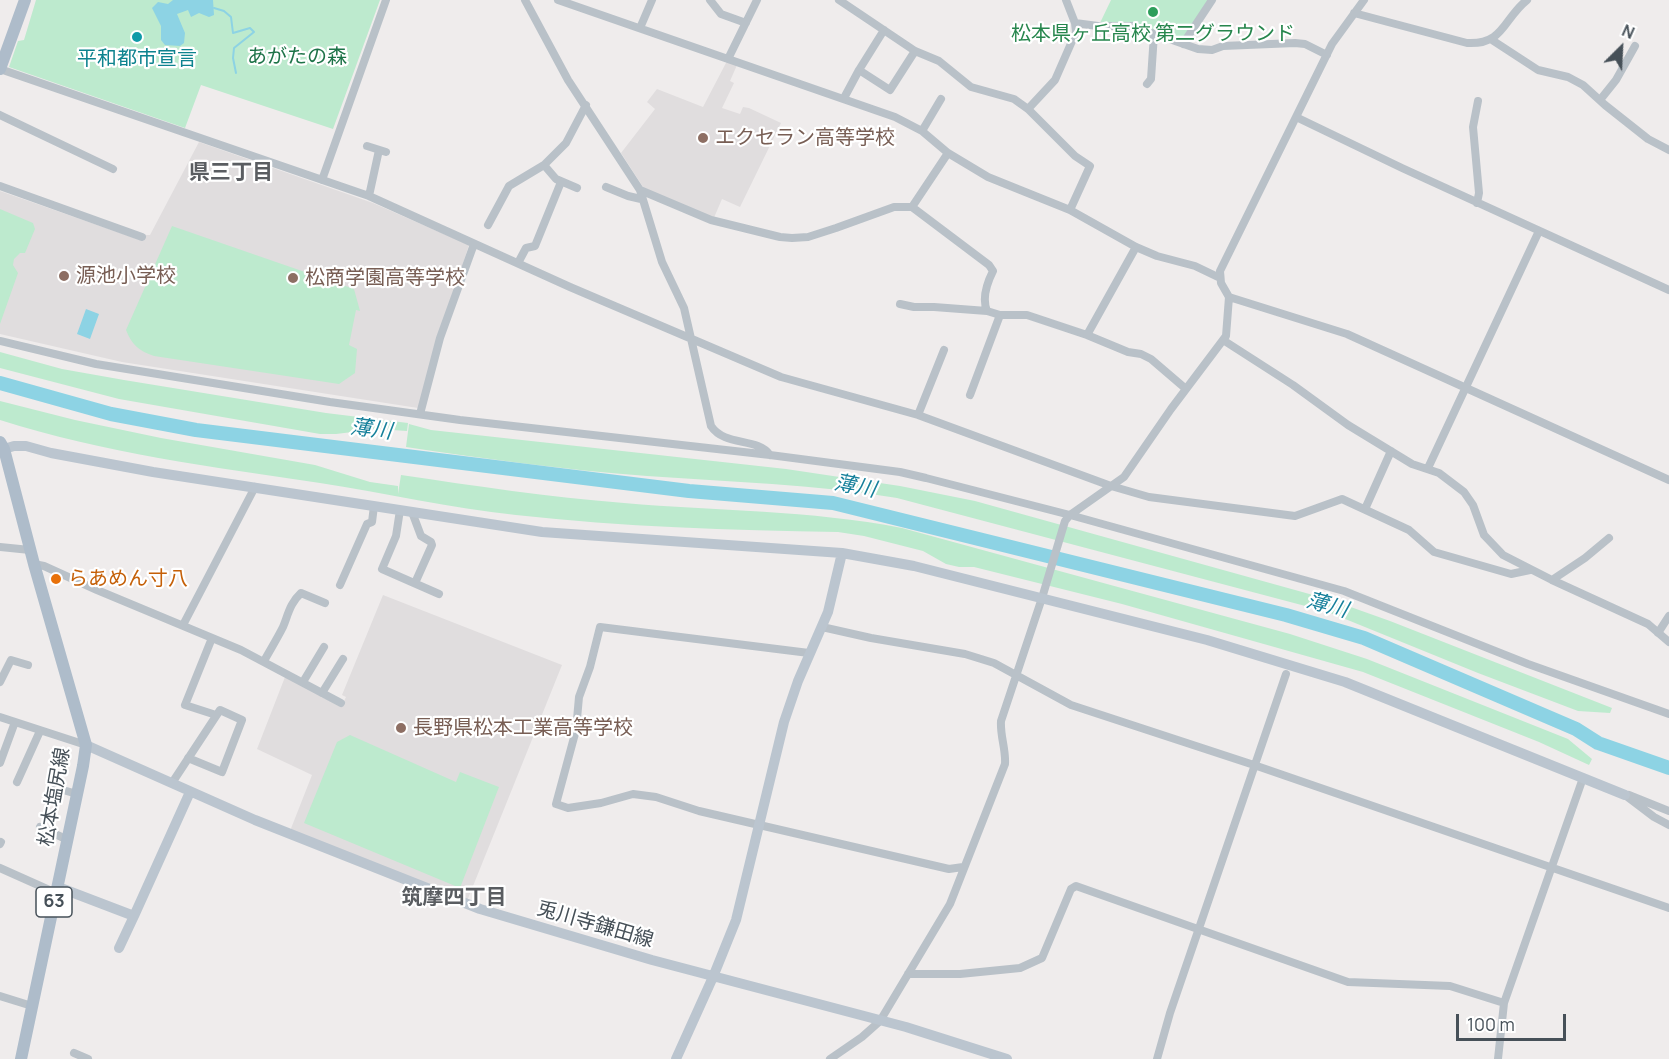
<!DOCTYPE html>
<meta charset="utf-8">
<style>
body{margin:0}
#map{position:relative;width:1669px;height:1059px;overflow:hidden;background:#efecec;font-family:Manrope,sans-serif}
canvas{display:block}
.north{position:absolute;left:1591px;top:18px;width:60px;height:60px;-webkit-text-stroke:4px #fff;paint-order:stroke;rotate:24deg;font-size:16px;font-weight:700;line-height:24px;text-align:center;color:#465058}
.north::after{content:'';display:block;margin:auto;width:21px;height:27px;background:#465058;clip-path:polygon(50% 0,100% 100%,50% 72%,0 100%)}
.scale{position:absolute;left:1456px;top:1014px;width:110px;height:27px;box-sizing:border-box;border:3px solid #465058;border-top:0;padding-left:8px;font-size:18px;line-height:21px;white-space:nowrap;color:#465058;-webkit-text-stroke:4px #fff;paint-order:stroke}
</style>
<div id="map">
<canvas width="1669" height="1059"></canvas>
<div class="north">N</div>
<div class="scale">100 m</div>
</div>
<script>
const ctx = document.querySelector('canvas').getContext('2d');
ctx.lineJoin = 'round';
function fill(path, color) {
  ctx.fillStyle = color;
  ctx.fill(path, 'evenodd');
}
function trace(path, color, width, dash) {
  ctx.strokeStyle = color;
  ctx.lineWidth = width;
  ctx.lineCap = dash ? 'butt' : 'round';
  ctx.setLineDash(dash || []);
  ctx.stroke(path);
}
function label(font, color, halo, rows, align = 'center') {
  ctx.font = font + ' Manrope,"Noto Sans JP",sans-serif';
  ctx.lineWidth = 4.5;
  ctx.setLineDash([]);
  ctx.textBaseline = 'middle';
  ctx.strokeStyle = halo;
  ctx.fillStyle = color;
  for (const [text, x, y, turn = 0] of rows) {
    ctx.save();
    ctx.translate(x, y);
    ctx.rotate((+turn || 0) * Math.PI / 180);
    ctx.textAlign = isNaN(turn) ? turn : align;
    if (halo) ctx.strokeText(text, 0, 0);
    ctx.fillText(text, 0, 0);
    ctx.restore();
  }
}
fill(new Path2D(`
 M 727,61 L 737,65 L 730,81 L 734,83 L 722,108 L 740,114 L 743,107 L 749,108 L 781,123 L 740,207 L 722,199 L 713,220 L 645,190 L 621,153 L 655,109 L 647,102 L 657,89 L 703,107 Z
 M 199,142 L 373,203 L 469,245 L 435,348 L 422,399 L 418,408 L 122,362 L 0,334 L 0,191 L 143,241 L 145,235 L 150,235 Z
 M 383,595 L 562,665 L 467,901 L 290,831 L 312,775 L 257,749 L 285,677 L 341,707 L 346,697 L 342,695 Z`), '#e0ddde');
fill(new Path2D(`
 M 36,0 L 380,0 L 333,129 L 201,85 L 185,128 L 9,67 L 18,41 L 24,40 Z
 M 1111,0 L 1209,0 L 1184,40 L 1100,23 Z
 M 0,209 L 33,223 L 35,229 L 25,253 L 20,253 L 14,259 L 13,265 L 18,273 L 0,324 Z
 M 172,226 L 354,289 L 360,311 L 356,310 L 349,345 L 357,349 L 355,373 L 339,384 L 154,356 C 139,351 132,345 126,330 Z
 M 0,352 L 62,369 L 124,380 L 326,413 L 408,423 L 407,431 L 377,429 L 336,434 L 320,434 L 119,399 L 0,368 Z
 M 0,401 L 75,420 L 161,438 L 315,465 L 370,482 L 398,486 L 398,494 L 401,475 C 475,486 549,497 624,503 C 717,511 810,510 902,528 L 1290,634 L 1367,659 L 1568,739 L 1592,759 L 1589,765 L 1539,742 L 1363,672 L 1122,604 L 974,567 L 959,567 L 946,564 L 923,551 L 864,536 L 838,532 C 730,530 623,527 516,515 C 450,508 386,493 320,483 C 212,467 104,453 0,420 Z
 M 409,424 L 431,430 L 786,469 L 900,486 L 975,501 L 1331,600 L 1390,621 L 1612,708 L 1610,713 L 1578,711 L 1478,673 L 1328,612 L 897,498 C 814,484 730,482 647,476 C 566,470 486,459 406,447 Z
 M 350,735 L 456,782 L 460,772 L 499,787 L 460,888 L 304,823 L 337,742 Z`), '#bdeace');
fill(new Path2D(`
 M 173,0 L 213,0 L 214,15 L 209,17 L 199,13 L 191,17 L 188,10 L 177,14 L 185,33 L 184,43 L 180,46 L 165,45 L 161,40 L 161,26 L 152,8 L 158,2 L 168,4 Z
 M 86,309 L 99,314 L 90,339 L 77,334 Z`), '#8dd3e4');
trace(new Path2D(`
 M 214,8 L 224,11 L 231,17 L 233,33 L 250,28 L 254,32 L 234,48 L 233,58 L 236,73`), '#8dd3e4', 2);
trace(new Path2D(`
 M 0,383 L 111,414 L 196,430 L 689,491 L 833,503 L 1286,615 L 1364,638 L 1576,729 L 1598,743 L 1669,768`), '#8dd3e4', 14);
trace(new Path2D(`
 M 525,0 L 568,80 L 640,190 L 662,262 L 684,308 L 711,426 C 725,447 757,437 770,455
 M 558,0 L 895,117 L 922,131 L 948,153 L 988,177 L 1070,210 L 1136,247 L 1157,256 L 1195,266 L 1220,278
 M 710,0 L 721,14 L 746,23
 M 839,0 L 915,51 L 939,61 L 971,87 L 1014,99 L 1028,109 L 1075,156 L 1090,166 L 1070,210
 M 1354,13 L 1467,43 C 1504,45 1503,19 1527,0
 M 1075,23 L 1098,26 L 1132,26 L 1198,49 L 1212,50 L 1223,46 L 1295,43 L 1305,44 L 1327,55
 M 640,28 L 652,0
 M 1492,40 L 1538,70 L 1568,77 L 1583,85 L 1605,105 L 1648,139 L 1669,150
 M 1183,44 L 1212,0
 M 728,59 L 757,0
 M 0,69 L 369,196 L 570,287 L 781,377 L 918,415 L 1111,486 L 1149,497 L 1295,516 L 1342,499 L 1409,530 L 1434,552 L 1511,574 L 1530,570
 M 859,70 L 890,90 L 915,51
 M 1147,84 L 1151,79 L 1154,34
 M 844,98 L 859,70 L 884,30
 M 1600,100 L 1616,80 L 1635,46
 M 1028,109 L 1055,80 L 1076,32 L 1075,23 L 1066,0
 M 0,115 L 113,169
 M 1296,117 L 1402,168 L 1669,290
 M 922,131 L 941,99
 M 367,146 L 386,152
 M 322,180 L 386,0
 M 0,186 L 142,237
 M 606,187 L 628,196 L 641,199
 M 577,188 L 556,179 L 544,165 L 566,143 L 586,105
 M 640,190 L 711,220 L 780,237 L 792,238 L 808,237 L 836,228 L 894,207 L 912,207 L 989,265 L 993,271 C 987,283 982,299 987,311 L 1000,315 L 1027,315 L 1087,335 L 1128,352 L 1141,354 L 1151,359 L 1186,389
 M 369,196 L 379,150
 M 1477,203 L 1479,193 L 1473,127 L 1478,101
 M 912,207 L 948,153
 M 488,225 L 509,186 L 544,165
 M 518,263 L 526,248 L 535,246 L 561,182
 M 1229,297 L 1347,334 L 1669,480
 M 900,304 L 914,307 L 934,307 L 987,311
 M 1087,335 L 1136,247
 M 1223,340 L 1293,385 L 1348,425 L 1412,464 L 1439,473 L 1464,492 L 1473,505 L 1484,535 L 1503,555 L 1552,580 L 1648,624 L 1669,642
 M 0,341 L 96,364 L 330,402 L 460,420 L 770,455 L 900,472 L 926,478 L 1070,515 L 1344,591 L 1528,664 L 1669,714
 M 970,395 L 1000,315
 M 420,414 L 440,338 L 474,244
 M 918,415 L 944,350
 M 1428,468 L 1539,231
 M 1365,509 L 1391,451
 M 400,510 L 396,536 L 382,569 L 439,594
 M 412,512 L 421,536 L 431,542 L 432,545 L 415,583
 M 0,547 L 30,550
 M 34,564 L 44,566 L 97,590 L 241,650 L 341,703
 M 1552,580 L 1585,558 L 1609,538
 M 340,585 L 367,524 L 372,522 L 374,506
 M 183,625 L 255,487
 M 822,627 L 871,638 L 965,654 L 994,663 L 1071,705 L 1254,765 L 1669,908
 M 1658,633 L 1669,616
 M 212,638 L 185,705 L 216,715
 M 809,653 L 600,627 L 590,667 L 579,697 L 576,730 L 556,804 L 568,808 L 601,803 L 633,794 L 656,797 L 699,811 L 949,869 L 963,867
 M 264,661 C 270,650 277,639 283,627 C 288,615 290,603 301,593 L 325,603
 M 0,682 L 11,660 L 28,665
 M 303,682 L 324,647
 M 322,693 L 343,659
 M 0,717 L 86,745
 M 0,763 L 15,722
 M 17,782 L 40,731
 M 172,783 L 220,710 L 242,720 L 222,772 L 188,758
 M 56,788 L 77,794
 M 1625,795 L 1654,817 L 1669,825
 M 1629,795 L 1669,811
 M 40,827 L 68,840
 M 0,844 L 1,842
 M 0,868 L 56,893
 M 908,974 L 960,974 L 1020,968 L 1042,958 L 1071,889 L 1076,886 L 1348,982 L 1450,986 L 1504,1003
 M 0,996 L 32,1006
 M 74,1053 L 88,1059
 M 830,1059 L 862,1037 L 880,1021 L 941,919 L 950,904 L 1005,764 C 1006,749 1000,736 1001,721 L 1042,598 L 1065,521 L 1070,515 L 1124,477 L 1171,409 L 1223,340 L 1226,336 L 1229,297 L 1221,283 L 1220,271 L 1332,44 L 1364,0
 M 1157,1059 L 1170,1013 L 1286,674
 M 1498,1059 L 1504,1003 L 1583,778`), '#b9c1c8', 8);
trace(new Path2D(`
 M 4,449 L 14,446 L 26,446 L 51,453 L 153,472 L 542,532 L 842,553 L 914,566 L 1207,640 L 1345,682 L 1625,795
 M 86,745 L 255,820 L 480,909 L 652,960 L 906,1027 L 1007,1059
 M 58,887 L 134,916 L 119,948
 M 134,916 L 190,792
 M 676,1059 L 713,977 L 736,920 L 784,722 L 798,681 L 828,612 L 842,553`), '#bbc5cf', 10);
trace(new Path2D(`
 M 0,69 L 25,0
 M 0,442 L 4,449 L 34,564 L 86,745 L 83,766 L 21,1059`), '#aebcca', 12);
for (const [x, y, r, color] of [
 [1153,12,6,"#2e9e5b"],
 [137,37,6,"#0f9aa8"],
 [703,138,6,"#8d6e63"],
 [64,276,6,"#8d6e63"],
 [293,278,6,"#8d6e63"],
 [56,579,6,"#e8710a"],
 [401,728,6,"#8d6e63"]
]) {
  const dot = new Path2D();
  dot.arc(x, y, r, 0, 2 * Math.PI);
  ctx.fillStyle = color;
  ctx.fill(dot);
  trace(dot, '#fff', 2);
}
for (const [x, y, w] of [
 [54,902,36]
]) {
  const box = new Path2D();
  box.roundRect(x - w / 2, y - 15, w, 30, 4.5);
  ctx.fillStyle = '#fff';
  ctx.fill(box);
  trace(box, '#465058', 1.5);
}
label('bold 18px', '#465058', null, [
 ["63",54,902]
]);
label('20px', '#27864d', '#fff', [
 ["松本県ヶ丘高校 第二グラウンド",1153,34]
]);
label('20px', '#1d7348', '#fff', [
 ["あがたの森",297,57]
]);
label('20px', '#0d838f', '#fff', [
 ["平和都市宣言",137,59]
]);
label('20px', '#785e54', '#fff', [
 ["エクセラン高等学校",715,138],
 ["源池小学校",76,276],
 ["松商学園高等学校",305,278],
 ["長野県松本工業高等学校",413,728]
], 'left');
label('20px', '#c56008', '#fff', [
 ["らあめん寸八",68,579]
], 'left');
label('20px', '#465058', '#fff', [
 ["松本塩尻線",55,797,-80],
 ["兎川寺鎌田線",595,925,16]
]);
label('bold 21px', '#5a5d61', '#fff', [
 ["県三丁目",231,173],
 ["筑摩四丁目",454,898]
]);
label('italic 21px', '#16809b', '#fff', [
 ["薄川",371,430,7],
 ["薄川",855,487,11],
 ["薄川",1327,606,15]
]);
</script>
